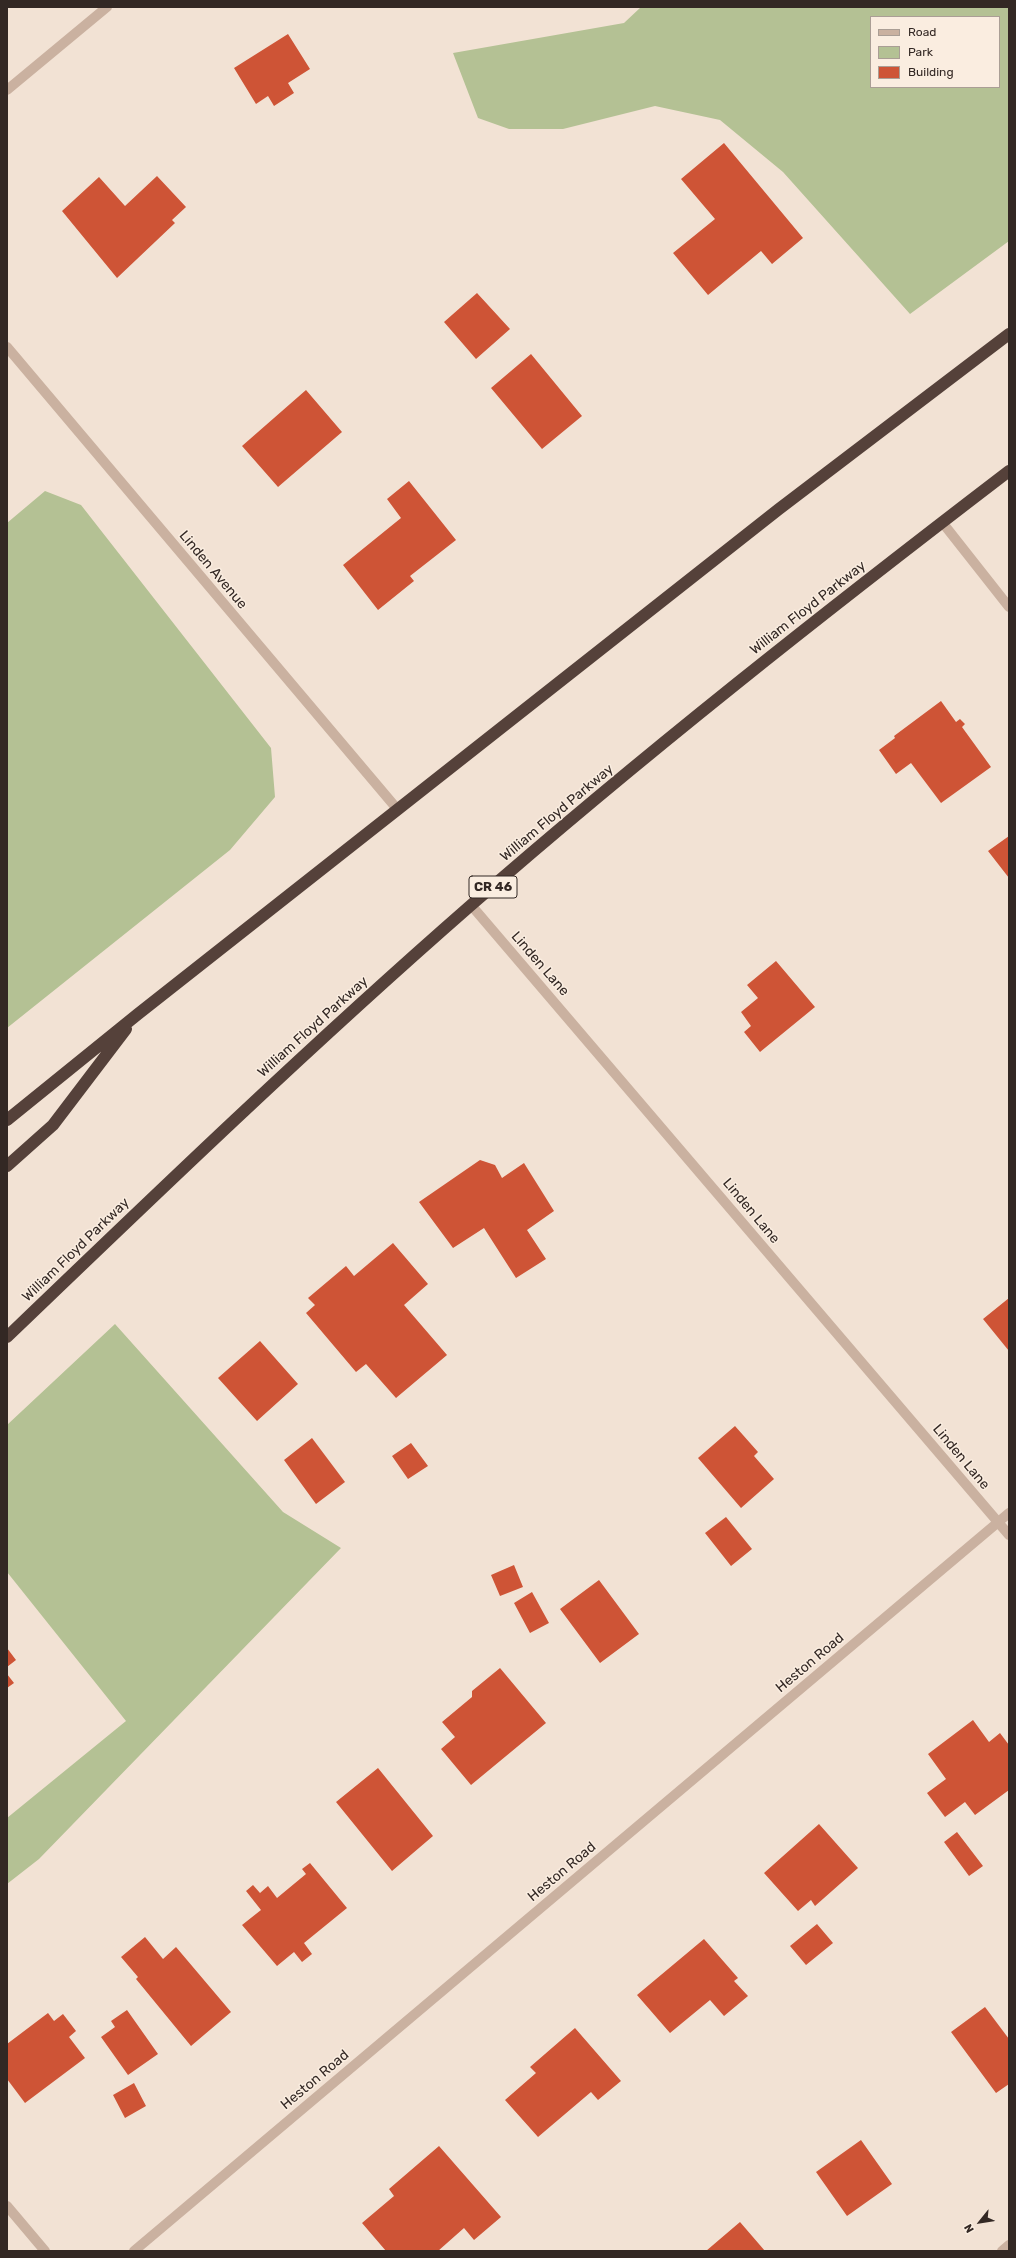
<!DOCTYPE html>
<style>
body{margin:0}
#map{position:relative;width:1016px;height:2258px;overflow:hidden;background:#f2e2d4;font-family:Rubik,sans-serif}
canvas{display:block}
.frame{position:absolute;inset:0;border:8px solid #332824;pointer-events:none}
.legend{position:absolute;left:870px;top:16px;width:130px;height:72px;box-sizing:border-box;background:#faede0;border:1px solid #aa9e95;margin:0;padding:5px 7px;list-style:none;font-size:12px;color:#332824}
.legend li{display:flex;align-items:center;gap:8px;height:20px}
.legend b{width:20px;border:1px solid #aa9e95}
.north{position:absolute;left:960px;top:2202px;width:40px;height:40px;-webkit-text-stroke:3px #faede0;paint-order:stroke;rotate:240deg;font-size:11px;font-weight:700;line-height:16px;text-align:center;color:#332824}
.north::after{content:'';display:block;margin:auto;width:14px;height:18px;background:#332824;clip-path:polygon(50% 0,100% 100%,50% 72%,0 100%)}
</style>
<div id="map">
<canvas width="1016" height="2258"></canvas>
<div class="frame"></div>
<ul class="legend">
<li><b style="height:5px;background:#cab1a0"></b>Road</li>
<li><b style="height:11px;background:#b4c194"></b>Park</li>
<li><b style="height:11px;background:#ce5436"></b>Building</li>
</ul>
<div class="north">N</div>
</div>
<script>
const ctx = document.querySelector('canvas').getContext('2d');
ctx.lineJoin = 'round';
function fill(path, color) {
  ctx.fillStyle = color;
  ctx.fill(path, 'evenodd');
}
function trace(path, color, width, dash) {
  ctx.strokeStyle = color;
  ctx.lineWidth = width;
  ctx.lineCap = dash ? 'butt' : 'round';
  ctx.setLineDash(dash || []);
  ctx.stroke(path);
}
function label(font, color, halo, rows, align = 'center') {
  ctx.font = font + ' Rubik,sans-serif';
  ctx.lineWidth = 3;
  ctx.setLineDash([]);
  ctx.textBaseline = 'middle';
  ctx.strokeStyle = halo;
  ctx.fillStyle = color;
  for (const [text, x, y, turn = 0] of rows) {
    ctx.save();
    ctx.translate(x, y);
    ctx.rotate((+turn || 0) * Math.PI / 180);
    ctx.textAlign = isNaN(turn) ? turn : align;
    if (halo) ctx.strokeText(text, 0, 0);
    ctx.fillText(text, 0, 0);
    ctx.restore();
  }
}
fill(new Path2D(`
 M 641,7 L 1009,7 L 1009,241 L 910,314 L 783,172 L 720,120 L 655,106 L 563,129 L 509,129 L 478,118 L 453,53 L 624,23 ZM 871,17 L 999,17 L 999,87 L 871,87 Z
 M 45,491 L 81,505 L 271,748 L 275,797 L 230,850 L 7,1028 L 7,523 Z
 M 115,1324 L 283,1512 L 341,1548 L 39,1859 L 7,1884 L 7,1818 L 126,1721 L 7,1572 L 7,1425 Z`), '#b4c194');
fill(new Path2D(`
 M 288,34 L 310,69 L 288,83 L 294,93 L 274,106 L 268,96 L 256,104 L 234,68 Z
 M 724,143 L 803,238 L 772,264 L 761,251 L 708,295 L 673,253 L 715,219 L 681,179 Z
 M 157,176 L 186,207 L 172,220 L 175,223 L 117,278 L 62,211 L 99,177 L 125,206 Z
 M 477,293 L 510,329 L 476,359 L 444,322 Z
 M 531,354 L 582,416 L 542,449 L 491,388 Z
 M 306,390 L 342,432 L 278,487 L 242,446 Z
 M 409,481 L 456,540 L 410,576 L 414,581 L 378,610 L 343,565 L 401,518 L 387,499 Z
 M 941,701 L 956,722 L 960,719 L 965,724 L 962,727 L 991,767 L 941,803 L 911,763 L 896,774 L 879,750 L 895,738 L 894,736 Z
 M 1009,836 L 1009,878 L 988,851 Z
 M 776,961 L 815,1007 L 760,1052 L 744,1032 L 751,1026 L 741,1012 L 758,998 L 747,985 Z
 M 480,1160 L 495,1165 L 502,1178 L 524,1163 L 554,1211 L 527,1230 L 546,1259 L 516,1278 L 484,1228 L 453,1248 L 419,1202 Z
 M 393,1243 L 428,1284 L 404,1305 L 447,1355 L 396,1398 L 366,1364 L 356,1372 L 306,1313 L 315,1305 L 308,1298 L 346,1266 L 354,1276 Z
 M 1009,1298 L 1009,1351 L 983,1319 Z
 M 260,1341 L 298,1384 L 257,1421 L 218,1378 Z
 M 735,1426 L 758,1452 L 754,1456 L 774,1479 L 741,1508 L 698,1458 Z
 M 312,1438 L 345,1482 L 316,1504 L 284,1460 Z
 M 411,1443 L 428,1466 L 408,1479 L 392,1456 Z
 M 726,1517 L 752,1549 L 731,1566 L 705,1533 Z
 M 514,1565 L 523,1587 L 500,1596 L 491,1575 Z
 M 599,1580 L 639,1634 L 600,1663 L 560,1609 Z
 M 532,1592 L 549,1623 L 530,1633 L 514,1603 Z
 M 7,1648 L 16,1660 L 7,1667 Z
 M 500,1668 L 546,1723 L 471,1785 L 441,1749 L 455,1737 L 442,1722 L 472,1697 L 472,1691 Z
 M 7,1674 L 14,1683 L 7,1688 Z
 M 973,1720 L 989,1742 L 1000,1733 L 1009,1745 L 1009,1790 L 975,1815 L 965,1802 L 945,1817 L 927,1793 L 946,1779 L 928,1754 Z
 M 378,1768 L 433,1836 L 392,1871 L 336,1802 Z
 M 819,1824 L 858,1868 L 815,1906 L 811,1900 L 798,1911 L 764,1873 Z
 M 957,1832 L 983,1866 L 969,1876 L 944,1842 Z
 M 310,1863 L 347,1908 L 304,1943 L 312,1954 L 302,1962 L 294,1952 L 277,1966 L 242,1925 L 261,1910 L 246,1891 L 253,1885 L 260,1893 L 268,1886 L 277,1898 L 306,1874 L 302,1869 Z
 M 817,1924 L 833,1943 L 806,1965 L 790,1946 Z
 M 145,1937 L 163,1959 L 176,1947 L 231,2012 L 191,2046 L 136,1979 L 138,1977 L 121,1957 Z
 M 704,1939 L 738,1978 L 734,1981 L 748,1996 L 724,2016 L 710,2000 L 670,2033 L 637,1995 Z
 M 985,2007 L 1009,2039 L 1009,2084 L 996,2093 L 951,2032 Z
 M 127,2010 L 158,2054 L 128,2075 L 101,2037 L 115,2027 L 111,2021 Z
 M 48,2013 L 54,2021 L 63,2014 L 76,2031 L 69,2037 L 85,2058 L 25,2103 L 7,2079 L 7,2044 Z
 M 575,2028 L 621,2081 L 598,2100 L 591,2092 L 538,2137 L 505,2100 L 536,2073 L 530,2067 Z
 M 134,2083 L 146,2106 L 125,2118 L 113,2095 Z
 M 861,2140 L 892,2184 L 847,2216 L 816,2172 Z
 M 439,2146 L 501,2217 L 474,2240 L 464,2228 L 438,2251 L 386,2251 L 362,2223 L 394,2196 L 389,2189 Z
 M 740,2222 L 765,2251 L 706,2251 Z`), '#ce5436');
trace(new Path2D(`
 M 7,90 L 107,7
 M 7,347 L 398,810
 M 942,522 L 1009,607
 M 471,905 L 1009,1535
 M 7,2206 L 45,2251
 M 134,2251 L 1009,1513
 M 1002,2251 L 1009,2245`), '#cab1a0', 10);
trace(new Path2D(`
 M 7,1120 L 138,1014 L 779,509 L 1009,334
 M 7,1166 L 53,1125 L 126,1029
 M 7,1337 C 159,1191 311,1045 470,906 C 644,754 826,611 1009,471`), '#55413a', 12);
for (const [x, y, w] of [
 [493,887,48]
]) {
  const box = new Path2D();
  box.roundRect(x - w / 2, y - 11, w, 22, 3);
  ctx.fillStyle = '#faede0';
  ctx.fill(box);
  trace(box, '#332824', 1);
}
label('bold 13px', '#332824', null, [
 ["CR 46",493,887]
]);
label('14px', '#332824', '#faede0', [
 ["Linden Avenue",213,570,50],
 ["William Floyd Parkway",808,608,-38],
 ["William Floyd Parkway",557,813,-40],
 ["Linden Lane",540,964,49],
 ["William Floyd Parkway",313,1027,-42],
 ["Linden Lane",751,1211,50],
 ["William Floyd Parkway",76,1250,-44],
 ["Linden Lane",961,1457,50],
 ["Heston Road",810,1663,-40],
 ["Heston Road",562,1872,-40],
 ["Heston Road",315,2080,-40]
]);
</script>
